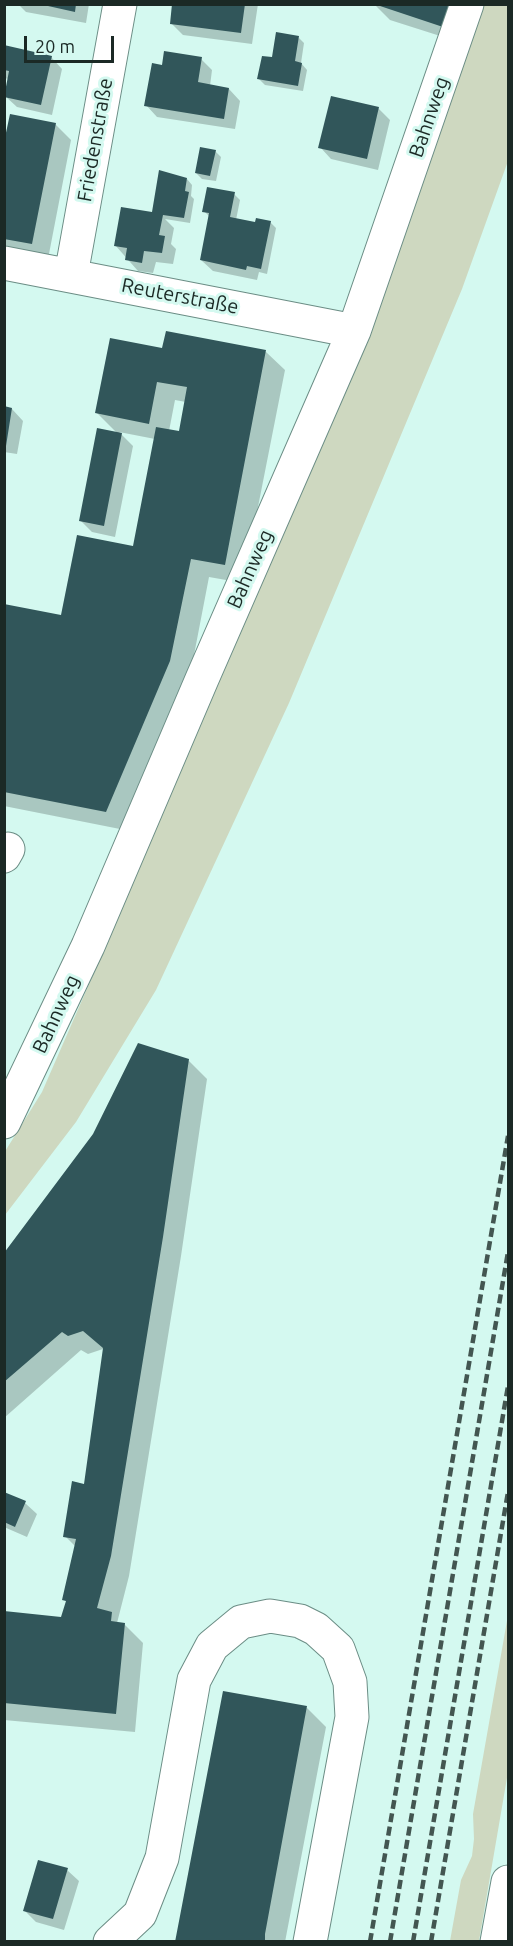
<!DOCTYPE html>
<meta charset="utf-8">
<style>
body{margin:0}
#map{position:relative;width:513px;height:1946px;overflow:hidden;background:#d4f9f0;font-family:Ubuntu,sans-serif}
canvas{display:block}
.frame{position:absolute;inset:0;border:6px solid #1b2925;pointer-events:none}
.scale{position:absolute;left:24px;top:36px;width:90px;height:27px;box-sizing:border-box;border:3px solid #1b2925;border-top:0;padding-left:8px;font-size:18px;line-height:21px;white-space:nowrap;color:#1b2925;-webkit-text-stroke:4px #d4f9f0;paint-order:stroke}
</style>
<div id="map">
<canvas width="513" height="1946"></canvas>
<div class="frame"></div>
<div class="scale">20 m</div>
</div>
<script>
const ctx = document.querySelector('canvas').getContext('2d');
ctx.lineJoin = 'round';
function fill(path, color) {
  ctx.fillStyle = color;
  ctx.fill(path, 'evenodd');
}
function trace(path, color, width, dash) {
  ctx.strokeStyle = color;
  ctx.lineWidth = width;
  ctx.lineCap = dash ? 'butt' : 'round';
  ctx.setLineDash(dash || []);
  ctx.stroke(path);
}
function label(font, color, halo, rows, align = 'center') {
  ctx.font = font + ' Ubuntu,sans-serif';
  ctx.lineWidth = 6;
  ctx.setLineDash([]);
  ctx.textBaseline = 'middle';
  ctx.strokeStyle = halo;
  ctx.fillStyle = color;
  for (const [text, x, y, turn = 0] of rows) {
    ctx.save();
    ctx.translate(x, y);
    ctx.rotate((+turn || 0) * Math.PI / 180);
    ctx.textAlign = isNaN(turn) ? turn : align;
    if (halo) ctx.strokeText(text, 0, 0);
    ctx.fillText(text, 0, 0);
    ctx.restore();
  }
}
fill(new Path2D(`
 M 481,5 L 508,5 L 508,161 L 462,289 L 289,703 L 156,990 L 76,1122 L 5,1215 L 4,1153 L 42,1092 L 103,952 Z
 M 508,1615 L 508,1772 L 479,1941 L 450,1941 L 461,1880 L 472,1856 L 474,1839 L 473,1814 Z`), '#ced8c0');
fill(new Path2D(`
 M 18,4 L 89,4 L 86,23 L 26,12 Z
 M 174,4 L 258,4 L 252,44 L 183,35 L 171,23 Z
 M 374,4 L 471,4 L 459,42 L 390,20 Z
 M 299,38 L 304,43 L 301,63 L 307,70 L 303,91 L 265,85 L 259,79 L 273,59 Z
 M 4,47 L 51,57 L 62,69 L 52,115 L 17,107 L 5,96 L 9,79 L 4,78 Z
 M 201,59 L 212,70 L 210,86 L 229,89 L 240,101 L 235,129 L 157,117 L 146,105 L 163,66 Z
 M 378,108 L 390,120 L 378,170 L 331,159 L 320,147 Z
 M 55,124 L 71,140 L 48,259 L 4,251 L 4,150 Z
 M 215,151 L 221,157 L 216,181 L 202,179 L 196,173 Z
 M 187,179 L 192,185 L 191,196 L 194,199 L 190,223 L 165,219 L 174,228 L 171,244 L 176,249 L 173,264 L 156,262 L 153,273 L 138,271 L 115,245 L 156,215 Z
 M 234,194 L 240,200 L 236,220 L 257,224 L 270,222 L 276,228 L 267,274 L 259,272 L 257,280 L 213,271 L 201,260 L 210,217 L 204,211 Z
 M 163,350 L 266,352 L 285,370 L 243,583 L 209,577 L 189,681 L 125,830 L 4,806 L 4,605 L 63,617 L 134,547 L 155,439 L 119,432 L 133,446 L 115,537 L 92,532 L 81,521 L 117,433 L 97,413 ZM 175,400 L 186,402 L 180,433 L 169,431 Z
 M 4,408 L 12,409 L 23,421 L 17,454 L 4,452 Z
 M 188,1060 L 207,1079 L 181,1256 L 129,1576 L 117,1623 L 124,1624 L 143,1643 L 135,1732 L 4,1720 L 4,1613 L 65,1619 L 67,1602 L 64,1599 L 76,1547 L 65,1536 L 85,1485 L 105,1351 L 103,1349 L 88,1354 L 81,1350 L 4,1418 L 4,1256 L 95,1135 Z
 M 4,1493 L 25,1503 L 37,1514 L 27,1537 L 4,1527 Z
 M 224,1693 L 307,1708 L 326,1727 L 285,1942 L 177,1942 Z
 M 67,1870 L 79,1881 L 64,1930 L 36,1922 L 25,1911 Z`), '#0003');
fill(new Path2D(`
 M 39,4 L 76,4 L 75,12 Z
 M 172,4 L 245,4 L 241,33 L 170,24 Z
 M 374,4 L 450,4 L 443,27 Z
 M 276,32 L 299,36 L 295,61 L 302,63 L 298,86 L 257,79 L 262,56 L 272,57 Z
 M 4,45 L 52,56 L 41,105 L 4,97 L 9,71 L 4,70 Z
 M 164,51 L 202,57 L 198,82 L 229,88 L 224,119 L 144,106 L 152,63 L 162,65 Z
 M 331,96 L 379,107 L 367,159 L 318,148 Z
 M 10,114 L 56,123 L 32,244 L 4,239 L 4,142 Z
 M 200,147 L 216,150 L 210,176 L 195,173 Z
 M 159,170 L 187,178 L 185,191 L 189,192 L 184,218 L 163,215 L 159,235 L 165,236 L 162,253 L 144,251 L 142,263 L 125,260 L 127,248 L 114,246 L 121,207 L 152,212 Z
 M 207,187 L 235,192 L 230,217 L 255,222 L 256,218 L 271,221 L 261,269 L 247,266 L 246,270 L 200,260 L 209,213 L 202,212 Z
 M 166,331 L 266,350 L 225,565 L 191,559 L 170,661 L 106,812 L 4,792 L 4,604 L 61,615 L 77,535 L 133,546 L 156,427 L 179,431 L 187,387 L 157,382 L 149,424 L 95,413 L 110,338 L 162,348 Z
 M 4,406 L 12,408 L 6,446 L 4,445 Z
 M 97,428 L 122,433 L 104,526 L 79,521 Z
 M 138,1043 L 189,1059 L 163,1237 L 111,1556 L 97,1608 L 112,1612 L 111,1621 L 125,1623 L 116,1714 L 4,1703 L 4,1611 L 61,1617 L 66,1601 L 62,1600 L 76,1539 L 63,1537 L 72,1481 L 84,1484 L 103,1348 L 83,1331 L 68,1336 L 62,1332 L 4,1382 L 4,1253 L 93,1134 Z
 M 4,1492 L 26,1501 L 15,1527 L 4,1522 Z
 M 223,1691 L 307,1706 L 265,1934 L 265,1942 L 175,1942 Z
 M 38,1860 L 68,1868 L 53,1919 L 23,1911 Z`), '#31565a');
const minor = new Path2D(`
 M 4,263 L 354,331
 M 71,275 L 120,4
 M 4,856 L 8,849
 M 4,1122 L 88,946 L 202,679 L 354,331 L 467,4
 M 110,1942 L 140,1914 L 162,1858 L 194,1680 L 212,1646 L 241,1622 L 270,1616 L 300,1621 L 316,1629 L 338,1649 L 350,1682 L 352,1717 L 310,1942
 M 497,1942 L 508,1882`);
trace(minor, '#6b8d85', 35);
trace(minor, '#fff', 33);
trace(new Path2D(`
 M 370,1942 L 508,1136
 M 390,1942 L 508,1252
 M 413,1942 L 508,1386
 M 431,1942 L 508,1492`), '#435651', 4.5, [9, 4.5]);
label('20px', '#1b2925', '#d4f9f0', [
 ["Bahnweg",429,117,-71],
 ["Friedenstraße",95,140,-80],
 ["Reuterstraße",180,296,11],
 ["Bahnweg",250,569,-66],
 ["Bahnweg",56,1014,-65]
]);
</script>
